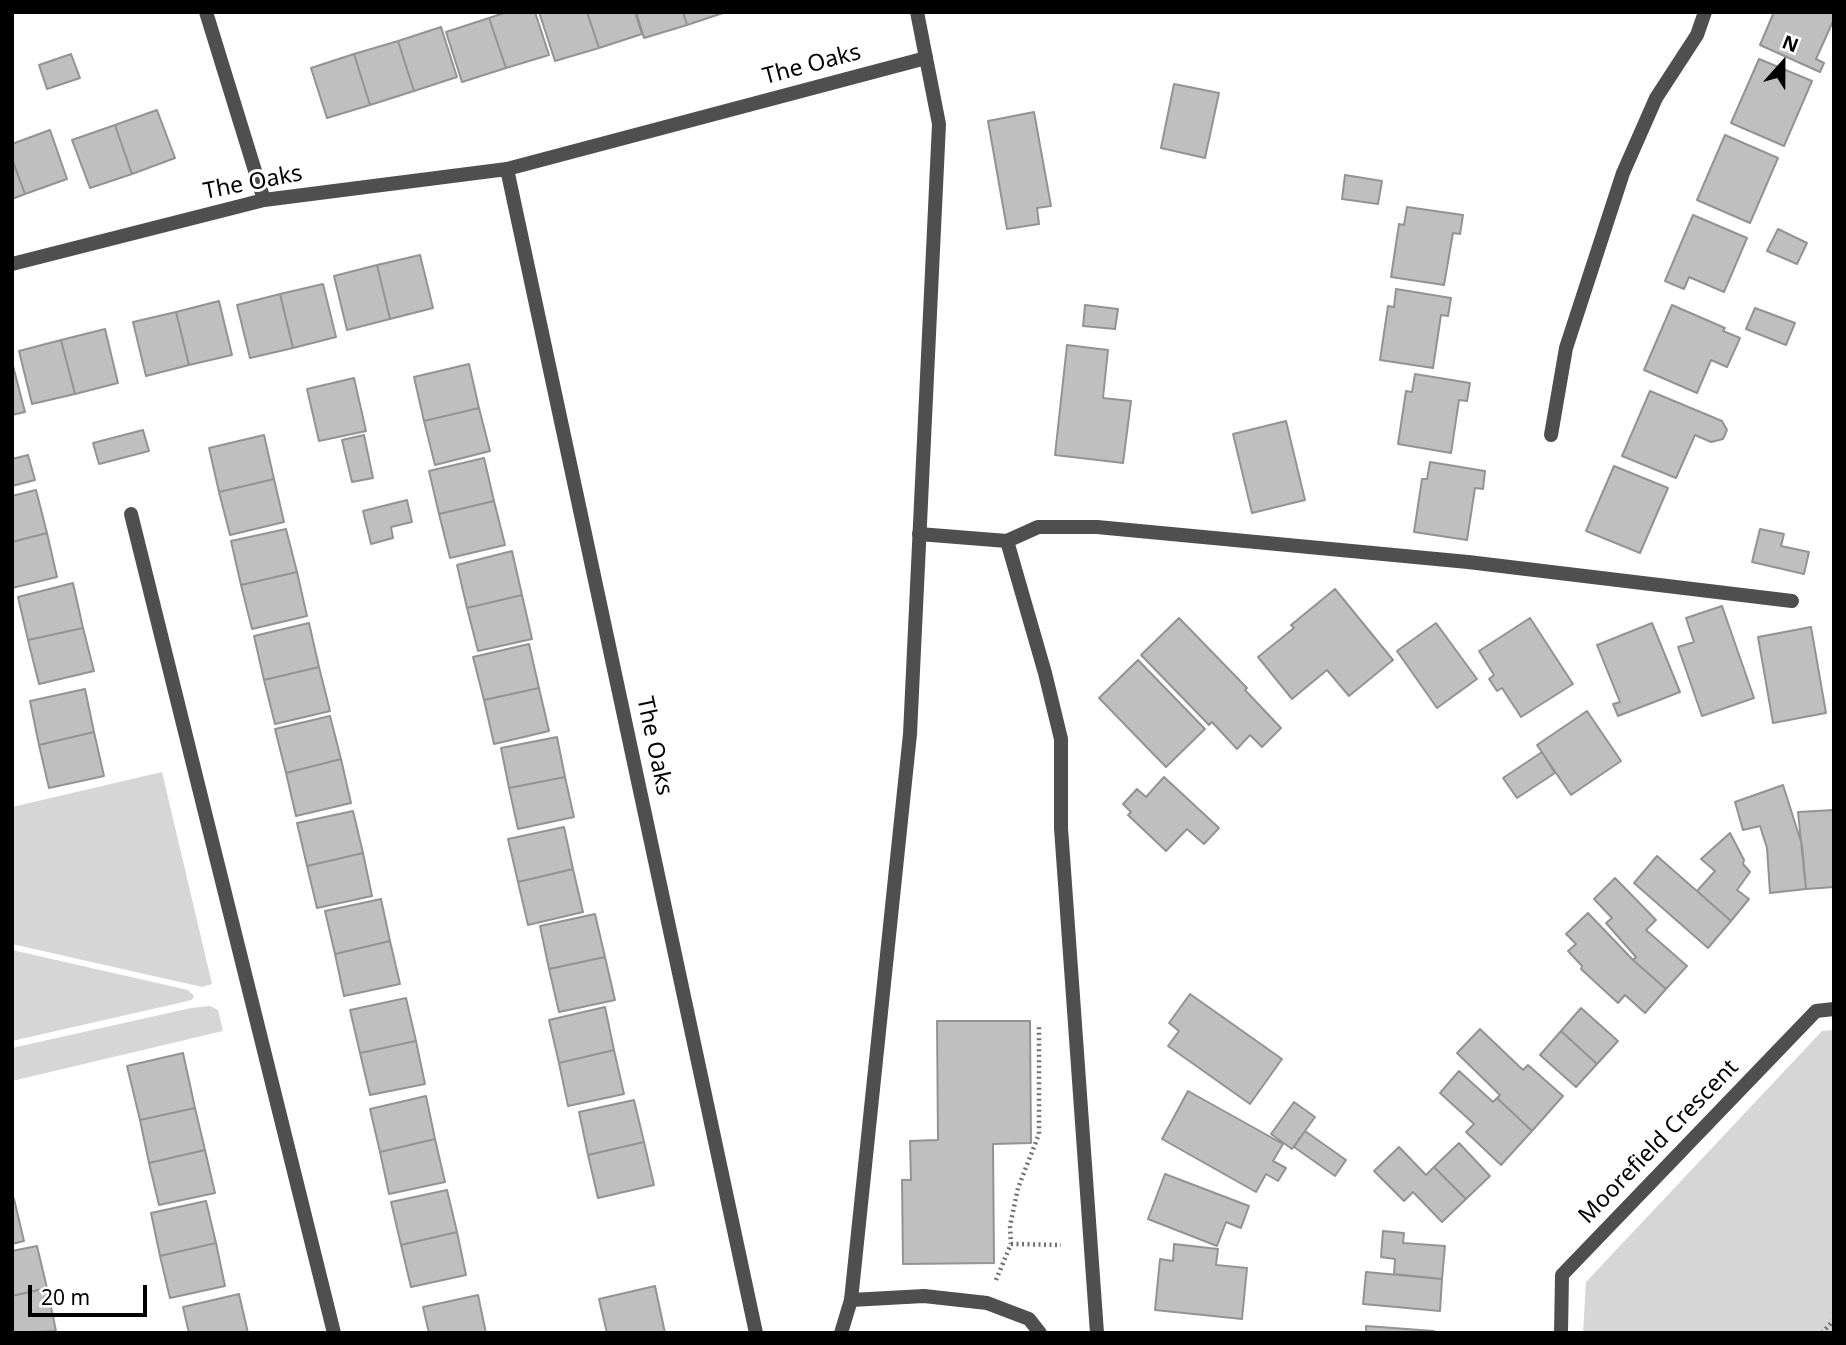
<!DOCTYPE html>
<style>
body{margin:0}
#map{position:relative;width:1846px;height:1345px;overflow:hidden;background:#fff;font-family:"Noto Sans",sans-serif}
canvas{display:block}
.frame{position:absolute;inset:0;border:14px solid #000;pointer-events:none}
.north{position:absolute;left:1748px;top:28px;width:70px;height:70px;-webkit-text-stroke:5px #fff;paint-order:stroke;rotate:21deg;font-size:19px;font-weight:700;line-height:28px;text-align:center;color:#000}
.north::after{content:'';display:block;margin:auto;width:24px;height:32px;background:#000;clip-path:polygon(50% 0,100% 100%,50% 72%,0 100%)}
.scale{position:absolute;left:28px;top:1285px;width:119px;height:32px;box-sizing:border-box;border:4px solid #000;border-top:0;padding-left:9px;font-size:21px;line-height:24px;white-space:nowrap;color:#000;-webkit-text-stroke:5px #fff;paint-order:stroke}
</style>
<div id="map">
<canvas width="1846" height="1345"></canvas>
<div class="frame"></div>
<div class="north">N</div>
<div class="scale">20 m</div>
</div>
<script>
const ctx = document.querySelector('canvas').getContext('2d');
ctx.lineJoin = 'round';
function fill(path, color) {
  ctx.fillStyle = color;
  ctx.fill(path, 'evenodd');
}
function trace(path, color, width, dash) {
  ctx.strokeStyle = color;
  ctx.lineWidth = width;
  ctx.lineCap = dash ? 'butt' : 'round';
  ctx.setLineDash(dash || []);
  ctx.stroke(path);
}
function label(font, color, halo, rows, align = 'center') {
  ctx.font = font + ' "Noto Sans",sans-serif';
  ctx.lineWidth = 6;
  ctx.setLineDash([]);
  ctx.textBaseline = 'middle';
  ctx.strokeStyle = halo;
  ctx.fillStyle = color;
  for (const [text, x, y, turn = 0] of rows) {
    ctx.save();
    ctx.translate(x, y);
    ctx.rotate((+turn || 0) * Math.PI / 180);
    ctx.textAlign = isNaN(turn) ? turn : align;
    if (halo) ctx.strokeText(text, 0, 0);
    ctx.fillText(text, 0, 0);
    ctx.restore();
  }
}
fill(new Path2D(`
 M 162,772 L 212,984 L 202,987 L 12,944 L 12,807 Z
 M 12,950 L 188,990 L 194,996 L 192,1000 L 12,1041 Z
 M 210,1006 L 218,1010 L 223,1031 L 12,1081 L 12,1048 L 191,1008 Z
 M 1834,1030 L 1834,1333 L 1583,1333 L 1586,1282 L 1822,1031 Z`), '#d6d6d6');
const building = new Path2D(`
 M 507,12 L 535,12 L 549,55 L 506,68 L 489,18 Z
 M 539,12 L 587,12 L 599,48 L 555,61 Z
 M 587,12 L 635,12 L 642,34 L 599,48 Z
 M 636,12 L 683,12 L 687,25 L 644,38 Z
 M 683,12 L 726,12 L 687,25 Z
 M 1774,12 L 1834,12 L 1834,19 L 1816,59 L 1824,63 L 1820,72 L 1760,45 Z
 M 489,18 L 506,68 L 462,82 L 446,32 Z
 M 441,27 L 457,77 L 414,91 L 398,41 Z
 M 398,41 L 414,91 L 370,105 L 354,54 Z
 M 71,54 L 80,78 L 47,89 L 39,65 Z
 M 354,54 L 370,105 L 327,118 L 311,68 Z
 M 1759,59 L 1812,81 L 1784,146 L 1731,123 Z
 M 1174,84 L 1219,93 L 1205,158 L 1161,148 Z
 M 157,110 L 175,158 L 132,174 L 115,125 Z
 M 1034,112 L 1051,206 L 1037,208 L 1039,224 L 1007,229 L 988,121 Z
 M 115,125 L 132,174 L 90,188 L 72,140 Z
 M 50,130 L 67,179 L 25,194 L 12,159 L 12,144 Z
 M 1725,135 L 1778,158 L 1750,223 L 1697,200 Z
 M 12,159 L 25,194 L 12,199 Z
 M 1345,175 L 1382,181 L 1378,204 L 1342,199 Z
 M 1407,207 L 1463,215 L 1460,234 L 1453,233 L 1444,285 L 1391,277 L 1399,224 L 1404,225 Z
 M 1693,215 L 1747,238 L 1724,292 L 1689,277 L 1684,289 L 1665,281 Z
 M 1778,229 L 1807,243 L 1797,264 L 1767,251 Z
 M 420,255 L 433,308 L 390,319 L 377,265 Z
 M 377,265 L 390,319 L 347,330 L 334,276 Z
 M 323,284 L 336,337 L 293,348 L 280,294 Z
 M 1396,289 L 1451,298 L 1448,316 L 1441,315 L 1433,368 L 1380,360 L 1388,306 L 1394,307 Z
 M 280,294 L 293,348 L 250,358 L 237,305 Z
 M 219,301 L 232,355 L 189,365 L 176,312 Z
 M 1085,305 L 1118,309 L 1115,329 L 1083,326 Z
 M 1672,305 L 1725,328 L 1723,331 L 1740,338 L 1727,367 L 1711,360 L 1697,393 L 1644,370 Z
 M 1755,308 L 1795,323 L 1786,345 L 1746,329 Z
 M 176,312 L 189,365 L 146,376 L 133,322 Z
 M 105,329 L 118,383 L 75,394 L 61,340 Z
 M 61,340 L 75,394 L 32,404 L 19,351 Z
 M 1067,345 L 1108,350 L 1103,398 L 1131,401 L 1123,463 L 1055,455 Z
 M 12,362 L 25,412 L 12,415 Z
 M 469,364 L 479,408 L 424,421 L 414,377 Z
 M 1415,374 L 1470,383 L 1467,401 L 1459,400 L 1451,453 L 1398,444 L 1406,391 L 1412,392 Z
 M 354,378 L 366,431 L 319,441 L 307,389 Z
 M 1650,391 L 1722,421 L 1727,430 L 1723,439 L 1711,442 L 1695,435 L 1676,478 L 1622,456 Z
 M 479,408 L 490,451 L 435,465 L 424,421 Z
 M 1286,421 L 1305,500 L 1252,513 L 1233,434 Z
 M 143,430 L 149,451 L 99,464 L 93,443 Z
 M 264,435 L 274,479 L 219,492 L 209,448 Z
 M 364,435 L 373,478 L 352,482 L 342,440 Z
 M 28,455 L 35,480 L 12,486 L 12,459 Z
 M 484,458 L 494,501 L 439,514 L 429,471 Z
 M 1430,462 L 1485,471 L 1483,489 L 1475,488 L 1467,540 L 1414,532 L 1422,479 L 1427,479 Z
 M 1614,466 L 1668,488 L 1640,553 L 1586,531 Z
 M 274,479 L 284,522 L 230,535 L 219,492 Z
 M 36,490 L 47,533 L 12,542 L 12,496 Z
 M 407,500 L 412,522 L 391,527 L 393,538 L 371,544 L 363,511 Z
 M 494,501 L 505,545 L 450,558 L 439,514 Z
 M 286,529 L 297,572 L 241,585 L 231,541 Z
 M 1760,529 L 1784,534 L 1781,546 L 1809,552 L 1804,574 L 1752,562 Z
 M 47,533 L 57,577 L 12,588 L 12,542 Z
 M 512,551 L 522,595 L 467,608 L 457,565 Z
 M 297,572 L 307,616 L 252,629 L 241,585 Z
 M 73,583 L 83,628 L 28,640 L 18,597 Z
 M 1335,589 L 1393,660 L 1349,696 L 1327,670 L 1292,699 L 1258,657 L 1294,628 L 1291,625 Z
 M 522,595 L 532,639 L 478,651 L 467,608 Z
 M 1722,606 L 1754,698 L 1702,716 L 1678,647 L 1694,642 L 1686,618 Z
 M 1179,618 L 1247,688 L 1245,690 L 1281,728 L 1262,747 L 1250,735 L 1237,749 L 1212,722 L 1209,725 L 1141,655 Z
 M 1530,618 L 1573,684 L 1521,717 L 1502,688 L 1497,691 L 1489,679 L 1494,675 L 1479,651 Z
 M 309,623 L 319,667 L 264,680 L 254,636 Z
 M 1436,623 L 1477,679 L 1437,708 L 1397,651 Z
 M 1652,623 L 1680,692 L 1618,716 L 1613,704 L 1620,702 L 1597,645 Z
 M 1811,627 L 1826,713 L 1773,723 L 1758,637 Z
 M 83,628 L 94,671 L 39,684 L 28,640 Z
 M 529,644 L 539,688 L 484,700 L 473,657 Z
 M 1138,660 L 1205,729 L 1166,767 L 1099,698 Z
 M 319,667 L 330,711 L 275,724 L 264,680 Z
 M 539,688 L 549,731 L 494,744 L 484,700 Z
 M 85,689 L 94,732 L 39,745 L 30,701 Z
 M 1587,711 L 1621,761 L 1571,795 L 1537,745 Z
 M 330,716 L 341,759 L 286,773 L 275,729 Z
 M 94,732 L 104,776 L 49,788 L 39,745 Z
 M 557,737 L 565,777 L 509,788 L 501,748 Z
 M 1542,752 L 1555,773 L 1517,798 L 1503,778 Z
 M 341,759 L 351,803 L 296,816 L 286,773 Z
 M 565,777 L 574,817 L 518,829 L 509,788 Z
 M 1164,777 L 1219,828 L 1204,844 L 1187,829 L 1166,851 L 1128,815 L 1131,812 L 1123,804 L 1137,789 L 1146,797 Z
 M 1783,785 L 1802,845 L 1806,889 L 1770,893 L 1767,848 L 1760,826 L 1743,830 L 1735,802 Z
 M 1834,810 L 1834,887 L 1806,889 L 1798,812 Z
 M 353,811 L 363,853 L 307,866 L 297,823 Z
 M 564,827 L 573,869 L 518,882 L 508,839 Z
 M 1730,833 L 1744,860 L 1743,864 L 1750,872 L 1737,890 L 1749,899 L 1731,921 L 1697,891 L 1715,871 L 1701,859 Z
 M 363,853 L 372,896 L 317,908 L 307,866 Z
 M 1657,856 L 1731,921 L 1708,948 L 1634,883 Z
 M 573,869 L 583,912 L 528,925 L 518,882 Z
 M 1615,878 L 1656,920 L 1646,930 L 1687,966 L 1666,989 L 1633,960 L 1636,957 L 1606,923 L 1612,918 L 1594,899 Z
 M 381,899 L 390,941 L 335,954 L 325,911 Z
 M 1588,913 L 1633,960 L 1666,989 L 1645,1013 L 1625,995 L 1618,1003 L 1581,969 L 1582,966 L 1568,951 L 1576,944 L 1566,934 Z
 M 595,914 L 605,957 L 549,969 L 540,926 Z
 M 390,941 L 400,984 L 344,996 L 335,954 Z
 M 605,957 L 615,1000 L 559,1012 L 549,969 Z
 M 1190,994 L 1282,1059 L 1250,1104 L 1168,1046 L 1179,1031 L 1169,1023 Z
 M 406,998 L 416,1041 L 360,1053 L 350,1010 Z
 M 605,1007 L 614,1050 L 559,1063 L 549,1020 Z
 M 1581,1008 L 1618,1041 L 1597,1064 L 1561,1031 Z
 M 937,1021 L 1030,1021 L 1031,1143 L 993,1144 L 994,1263 L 903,1264 L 902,1180 L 911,1180 L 910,1141 L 938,1140 Z
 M 1480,1029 L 1523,1070 L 1528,1065 L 1563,1096 L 1532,1131 L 1497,1098 L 1500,1095 L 1457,1053 Z
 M 1561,1031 L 1597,1064 L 1576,1087 L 1540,1055 Z
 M 416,1041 L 425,1084 L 370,1095 L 360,1053 Z
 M 614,1050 L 624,1094 L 568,1106 L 559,1063 Z
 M 183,1053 L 195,1108 L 140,1120 L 127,1066 Z
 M 1459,1071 L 1493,1102 L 1497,1098 L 1532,1131 L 1501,1165 L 1466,1132 L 1474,1124 L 1440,1093 Z
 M 1188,1091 L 1283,1144 L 1273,1161 L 1286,1168 L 1278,1181 L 1266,1174 L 1256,1192 L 1162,1139 Z
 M 426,1096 L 435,1139 L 380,1152 L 370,1109 Z
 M 634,1100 L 644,1142 L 588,1155 L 579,1112 Z
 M 1294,1102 L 1315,1117 L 1292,1149 L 1271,1134 Z
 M 195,1108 L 205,1150 L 149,1163 L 140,1120 Z
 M 1305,1131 L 1346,1160 L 1335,1176 L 1294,1147 Z
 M 435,1139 L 445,1182 L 389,1194 L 380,1152 Z
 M 644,1142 L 654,1185 L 598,1198 L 588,1155 Z
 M 1459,1143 L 1490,1176 L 1466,1199 L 1434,1167 Z
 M 1399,1147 L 1426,1175 L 1434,1167 L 1466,1199 L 1442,1222 L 1413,1192 L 1404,1201 L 1374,1171 Z
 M 205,1150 L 215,1193 L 159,1205 L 149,1163 Z
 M 1165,1174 L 1249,1206 L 1241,1228 L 1226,1222 L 1217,1246 L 1148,1219 Z
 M 447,1190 L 457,1232 L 401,1245 L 391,1202 Z
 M 14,1199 L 24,1241 L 12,1244 L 12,1200 Z
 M 206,1201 L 216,1243 L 160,1256 L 151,1213 Z
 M 1383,1231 L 1404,1233 L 1403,1243 L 1445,1246 L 1442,1279 L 1394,1274 L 1395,1259 L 1381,1257 Z
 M 457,1232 L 466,1275 L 411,1287 L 401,1245 Z
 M 216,1243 L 225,1286 L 170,1298 L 160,1256 Z
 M 1174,1244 L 1218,1249 L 1216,1265 L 1247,1268 L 1242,1319 L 1155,1310 L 1160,1259 L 1173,1261 Z
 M 37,1246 L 47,1288 L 12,1296 L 12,1251 Z
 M 1366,1272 L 1442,1279 L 1440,1311 L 1363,1304 Z
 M 655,1286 L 665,1333 L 607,1333 L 599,1299 Z
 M 47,1288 L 56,1331 L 12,1333 L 12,1296 Z
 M 239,1294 L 248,1333 L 189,1333 L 183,1307 Z
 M 478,1295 L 486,1333 L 429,1333 L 423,1307 Z
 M 1366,1326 L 1434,1331 L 1434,1333 L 1366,1333 Z`);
fill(building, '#bfbfbf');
trace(building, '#939393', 2);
trace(new Path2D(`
 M 1011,1244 L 1061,1245
 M 996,1280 L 1011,1244 L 1010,1226 L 1018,1188 L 1039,1134 L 1039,1025
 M 1822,1333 L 1834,1320`), '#717171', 4.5, [2, 3.5]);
trace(new Path2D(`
 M 206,12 L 264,200
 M 507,169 L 756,1333
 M 12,264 L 264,200 L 507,169 L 926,58
 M 1551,435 L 1566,348 L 1623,173 L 1656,98 L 1697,35 L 1705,12
 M 131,514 L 334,1333
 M 919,534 L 1007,541 L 1038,527 L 1097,527 L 1468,562 L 1792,601
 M 1007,541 L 1045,673 L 1061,739 L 1061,828 L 1097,1333
 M 851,1300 L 924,1296 L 987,1303 L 1029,1319 L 1040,1333
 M 1561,1333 L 1562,1275 L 1816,1011 L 1834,1009`), '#4f4f4f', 14);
trace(new Path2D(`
 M 841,1333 L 851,1300 L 910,734 L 939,124 L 917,12`), '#4f4f4f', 14);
label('23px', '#000', '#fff', [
 ["The Oaks",812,65,-15],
 ["The Oaks",253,183,-11],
 ["The Oaks",654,746,78],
 ["Moorefield Crescent",1659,1142,-46]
]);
</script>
